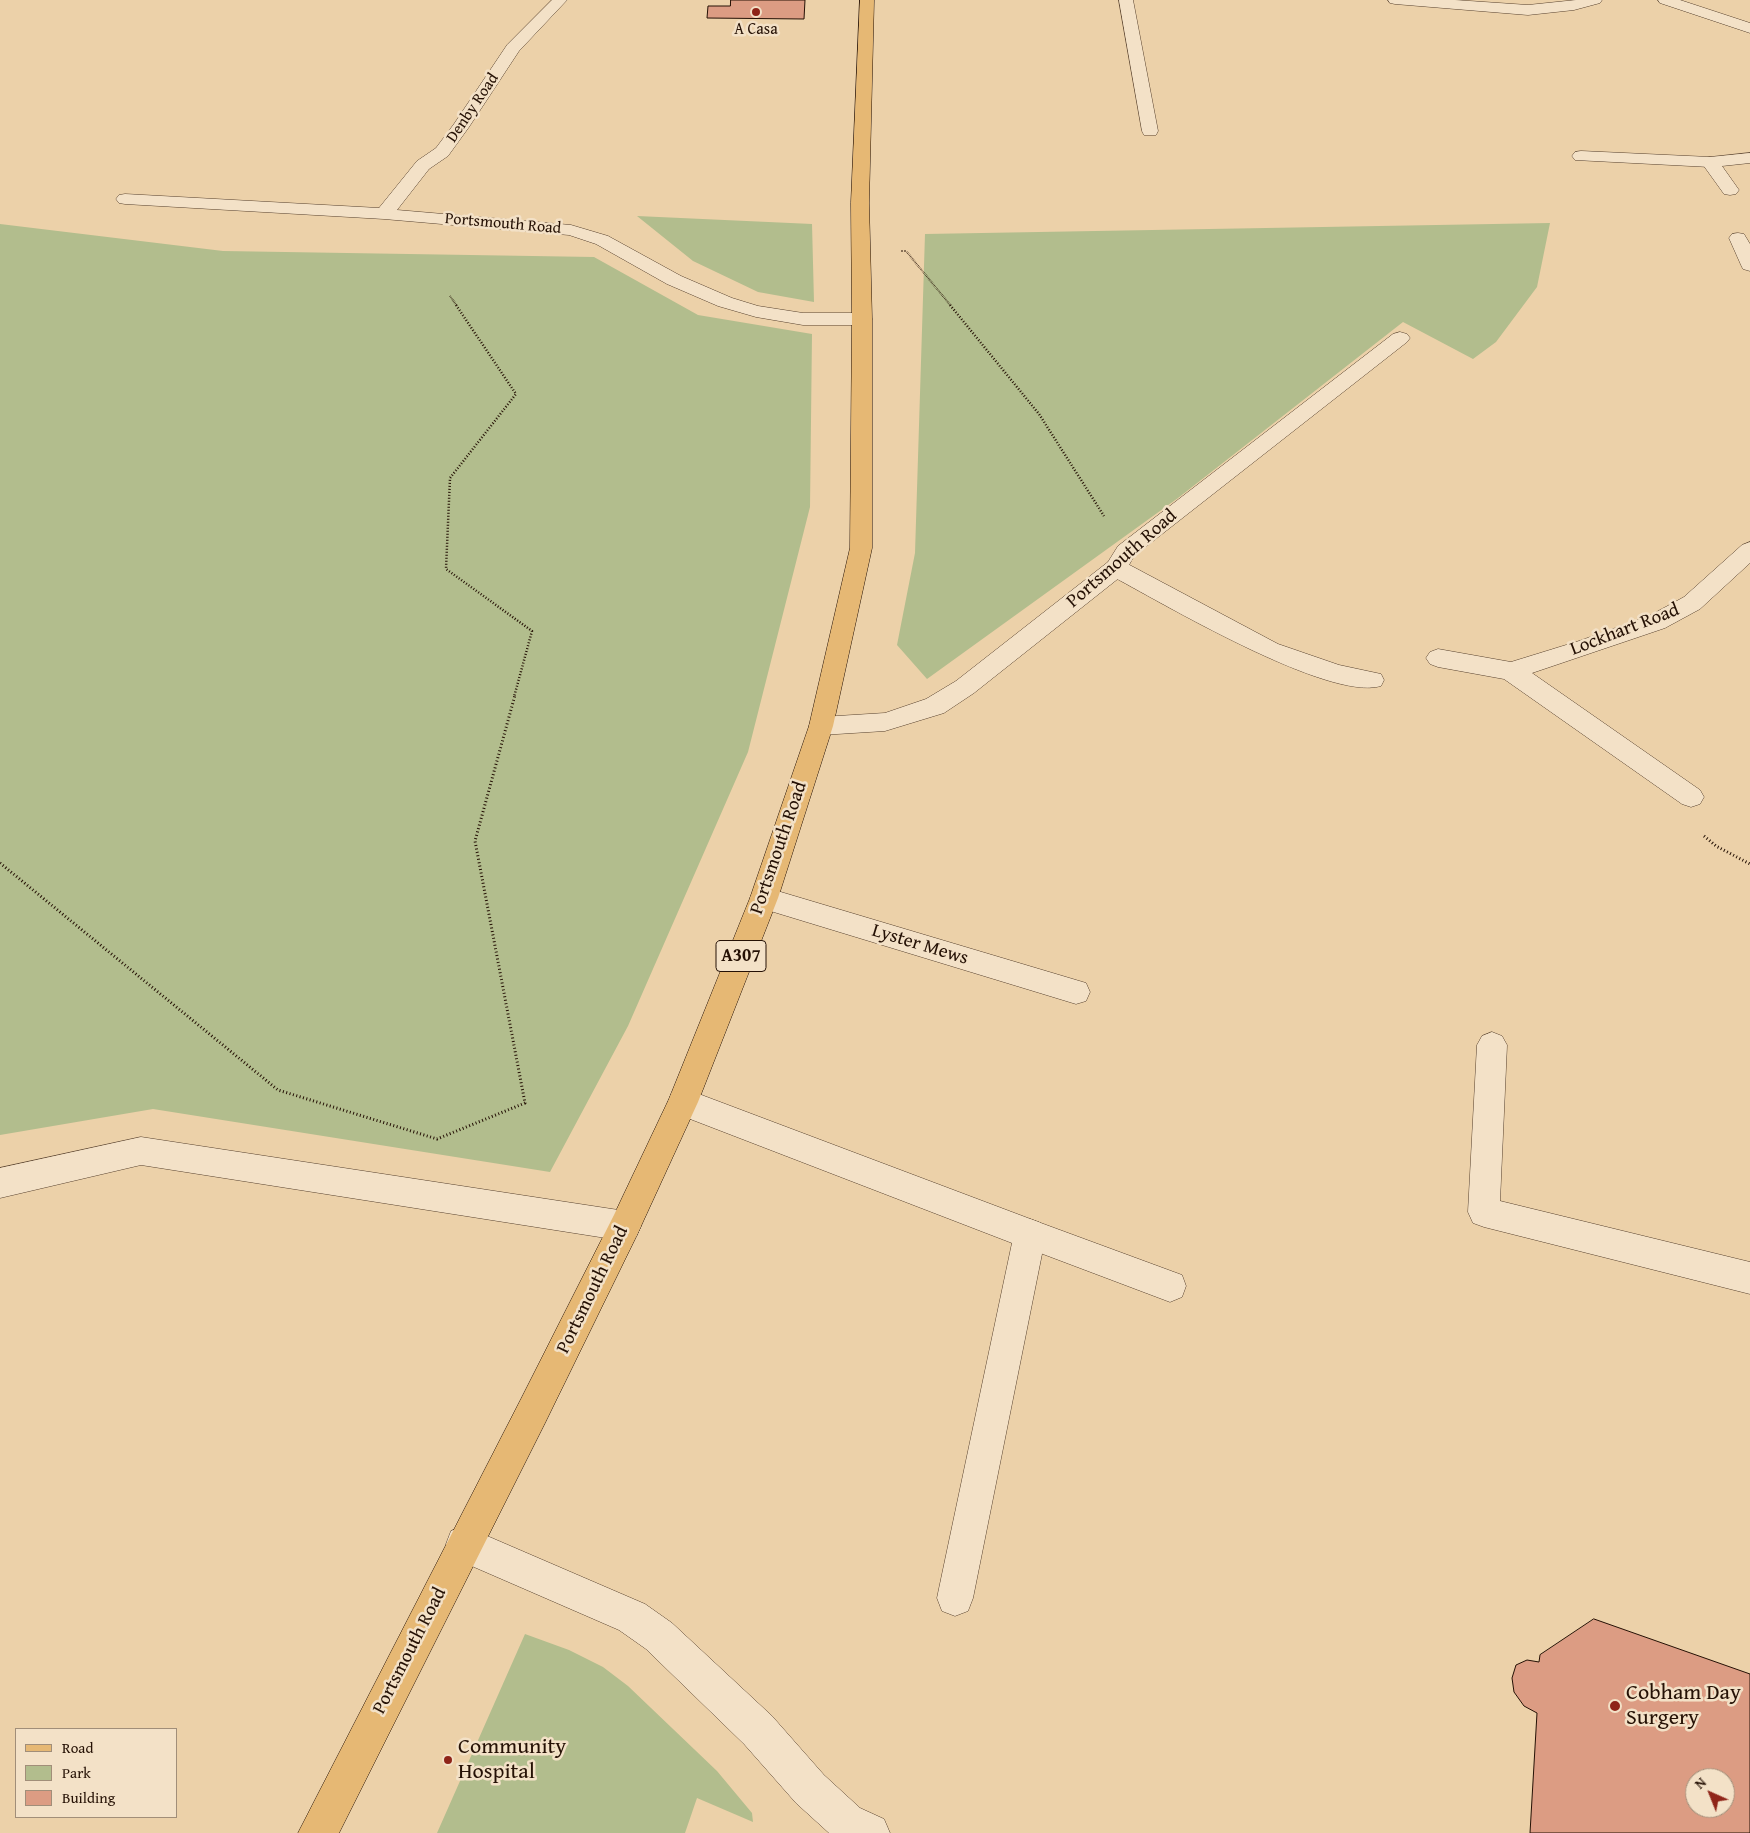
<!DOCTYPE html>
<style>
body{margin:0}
#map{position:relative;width:1750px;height:1833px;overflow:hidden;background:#ecd1a9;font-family:"Gentium Book Plus",serif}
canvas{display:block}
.legend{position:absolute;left:15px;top:1728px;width:162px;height:90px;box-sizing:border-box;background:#f3e1c7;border:1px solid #a18e79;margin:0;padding:6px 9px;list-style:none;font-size:15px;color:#251105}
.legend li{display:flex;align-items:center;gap:10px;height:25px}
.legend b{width:25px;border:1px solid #a18e79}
.north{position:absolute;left:1685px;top:1768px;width:50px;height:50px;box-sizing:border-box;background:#f3e1c7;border:1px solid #a18e79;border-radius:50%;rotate:316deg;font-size:14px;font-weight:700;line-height:20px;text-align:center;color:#251105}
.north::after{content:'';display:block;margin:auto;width:18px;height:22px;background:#8f2418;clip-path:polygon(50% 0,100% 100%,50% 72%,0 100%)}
</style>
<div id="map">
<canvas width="1750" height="1833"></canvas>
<ul class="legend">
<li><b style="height:6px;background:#e6b874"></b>Road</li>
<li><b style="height:14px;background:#b2bd8d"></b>Park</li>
<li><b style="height:14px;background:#dc9c83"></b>Building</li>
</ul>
<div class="north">N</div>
</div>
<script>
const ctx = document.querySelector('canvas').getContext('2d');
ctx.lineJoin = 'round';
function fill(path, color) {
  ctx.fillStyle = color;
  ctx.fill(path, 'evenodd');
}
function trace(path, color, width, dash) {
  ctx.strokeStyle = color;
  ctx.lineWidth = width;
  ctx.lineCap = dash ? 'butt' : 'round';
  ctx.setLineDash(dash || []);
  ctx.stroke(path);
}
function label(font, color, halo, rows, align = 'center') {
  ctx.font = font + ' "Gentium Book Plus",serif';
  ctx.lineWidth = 5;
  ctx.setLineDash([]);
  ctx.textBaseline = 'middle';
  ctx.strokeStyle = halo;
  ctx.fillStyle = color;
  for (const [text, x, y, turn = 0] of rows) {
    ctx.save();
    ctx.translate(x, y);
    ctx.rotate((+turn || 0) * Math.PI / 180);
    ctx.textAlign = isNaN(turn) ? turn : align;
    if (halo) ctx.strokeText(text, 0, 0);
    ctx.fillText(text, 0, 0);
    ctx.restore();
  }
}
fill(new Path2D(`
 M 637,216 L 812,224 L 814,302 L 758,292 L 693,261 Z
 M 1550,223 L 1537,287 L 1496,342 L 1473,359 L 1403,322 L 1178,498 L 927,679 L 897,645 L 915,553 L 925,234 Z
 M 0,224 L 223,251 L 594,257 L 698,315 L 812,334 L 810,507 L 748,752 L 628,1026 L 550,1172 L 153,1109 L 0,1135 Z
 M 525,1634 L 569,1650 L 603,1667 L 628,1686 L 717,1771 L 752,1813 L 753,1822 L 697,1798 L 685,1833 L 437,1833 Z`), '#b2bd8d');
const building = new Path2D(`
 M 731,0 L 805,0 L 804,19 L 707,18 L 708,6 L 730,6 Z
 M 1594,1619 L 1750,1674 L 1750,1833 L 1530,1833 L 1537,1713 L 1524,1706 L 1514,1692 L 1512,1678 L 1516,1665 L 1527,1660 L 1539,1662 L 1540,1655 ZM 1695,1778 L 1725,1778 L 1725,1808 L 1695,1808 Z`);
fill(building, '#dc9c83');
trace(building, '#251105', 1);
const service = new Path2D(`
 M 1581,151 L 1710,157 L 1716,158 L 1719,162 L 1716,166 L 1710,167 L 1575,160 L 1572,156 L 1575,152 Z
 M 1116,560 L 1124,562 L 1278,644 L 1339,665 L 1381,674 L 1384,680 L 1381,686 C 1328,702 1159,601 1108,574 L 1105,568 L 1108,562 Z
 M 1492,1032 L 1502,1036 L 1507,1045 L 1500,1201 L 1750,1262 L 1750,1294 L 1484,1227 L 1473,1223 L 1468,1212 L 1477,1045 L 1482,1036 Z
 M 1030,1219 L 1182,1275 L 1186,1286 L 1182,1297 L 1170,1302 L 1019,1245 L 1014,1234 L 1019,1223 Z
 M 464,1526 L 645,1604 L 672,1623 L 772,1716 L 824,1775 L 860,1808 L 884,1819 L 890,1833 L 829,1833 L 796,1803 L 744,1744 L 646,1649 L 619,1630 L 451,1557 L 446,1544 L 451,1531 Z`);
const minor = new Path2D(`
 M 552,0 L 567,0 L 519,51 L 469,127 L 448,156 L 429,169 L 397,210 L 571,225 L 608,236 L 681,276 L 732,298 L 758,306 L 803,313 L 862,313 L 869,315 L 872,319 L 869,323 L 862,325 L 803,325 L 756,317 L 718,306 L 667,284 L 596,244 L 569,235 L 384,219 L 125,204 L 119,203 L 116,199 L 119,195 L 125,194 L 379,208 L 417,161 L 436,148 L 454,124 L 507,45 Z
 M 1119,0 L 1133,0 L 1158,131 L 1156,135 L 1144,135 L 1142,131 Z
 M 1388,0 L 1455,0 L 1528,5 L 1576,0 L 1602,0 L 1600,3 L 1574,10 L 1528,15 L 1395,4 L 1390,3 Z
 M 1658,0 L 1680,0 L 1750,23 L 1750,33 L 1660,3 Z
 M 1750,153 L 1750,163 L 1722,166 L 1739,190 L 1736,194 L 1730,195 L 1724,194 L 1701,162 L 1704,158 L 1710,157 Z
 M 1738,233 L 1744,234 L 1750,244 L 1750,271 L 1743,269 L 1741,265 L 1729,238 L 1732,234 Z
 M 1400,332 L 1407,334 L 1410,338 L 1407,342 L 1134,556 L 1124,574 L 974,693 L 944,713 L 885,731 L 821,735 L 812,733 L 809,726 L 812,719 L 821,717 L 885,713 L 926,699 L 956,681 L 1108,562 L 1118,546 L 1393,334 Z
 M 1750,542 L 1750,563 L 1700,609 L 1665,628 L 1532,673 L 1700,790 L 1704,797 L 1700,804 L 1691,807 L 1682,804 L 1504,679 L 1438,667 L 1430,664 L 1426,658 L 1430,652 L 1438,649 L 1511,662 L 1579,641 L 1649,616 L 1684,597 L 1742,545 Z
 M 764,887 L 1076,980 L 1086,983 L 1090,992 L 1086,1001 L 1076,1004 L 754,906 L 750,898 L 754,890 Z
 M 683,1088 L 1041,1223 L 1046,1234 L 973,1598 L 968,1611 L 955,1616 L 942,1611 L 937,1598 L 1012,1243 L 672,1112 L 668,1102 L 672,1092 Z
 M 141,1137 L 625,1211 L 636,1215 L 641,1226 L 636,1237 L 625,1241 L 141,1165 L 0,1198 L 0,1168 Z`);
const primary = new Path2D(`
 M 860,0 L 874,0 L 869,203 L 872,319 L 872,548 L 833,726 L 778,898 L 698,1102 L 636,1237 L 545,1423 L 339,1833 L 298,1833 L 521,1399 L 614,1215 L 669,1099 L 750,898 L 809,726 L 850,548 L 852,319 L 851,203 Z`);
trace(service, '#57412e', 1);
trace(minor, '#57412e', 1);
trace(primary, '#251105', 1);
trace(new Path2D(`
 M 901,251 L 906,251 L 951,306
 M 450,296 L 457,306`), '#251105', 2, [0.5, 1]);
trace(new Path2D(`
 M 456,305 L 516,394 L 450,478 L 446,569 L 532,631 L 514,697
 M 950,305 L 1039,414 L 1104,516`), '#251105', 2.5, [1, 2]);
trace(new Path2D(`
 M 1704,836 L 1716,846 L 1750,864
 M 0,863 L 278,1090 L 437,1139 L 525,1103 L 475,841 L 515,695`), '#251105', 3, [1, 2.5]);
fill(service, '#f3e1c7');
fill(minor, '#f3e1c7');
fill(primary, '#e6b874');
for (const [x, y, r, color] of [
 [756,12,5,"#8f2418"],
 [1615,1706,6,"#8f2418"],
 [448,1760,5,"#8f2418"]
]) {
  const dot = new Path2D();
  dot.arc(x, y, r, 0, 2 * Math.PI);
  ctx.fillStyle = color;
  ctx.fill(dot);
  trace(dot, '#f3e1c7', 2);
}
label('16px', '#251105', '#f3e1c7', [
 ["A Casa",756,30]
]);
label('16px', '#251105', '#f3e1c7', [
 ["Denby Road",473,108,-56],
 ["Portsmouth Road",503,224,5]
]);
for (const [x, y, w] of [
 [741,956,50]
]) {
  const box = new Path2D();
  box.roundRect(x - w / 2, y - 15.5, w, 31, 4);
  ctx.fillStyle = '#f3e1c7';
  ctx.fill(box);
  trace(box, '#251105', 1);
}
label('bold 18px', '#251105', null, [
 ["A307",741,956]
]);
label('19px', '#251105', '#f3e1c7', [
 ["Portsmouth Road",1122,559,-41],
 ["Lockhart Road",1625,630,-21],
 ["Portsmouth Road",779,848,-71],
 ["Lyster Mews",920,945,17],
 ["Portsmouth Road",593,1290,-64],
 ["Portsmouth Road",410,1651,-63]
]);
label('22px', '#251105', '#f3e1c7', [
 ["Cobham Day",1626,1693],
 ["Surgery",1626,1718],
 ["Community",458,1747],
 ["Hospital",458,1772]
], 'left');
</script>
